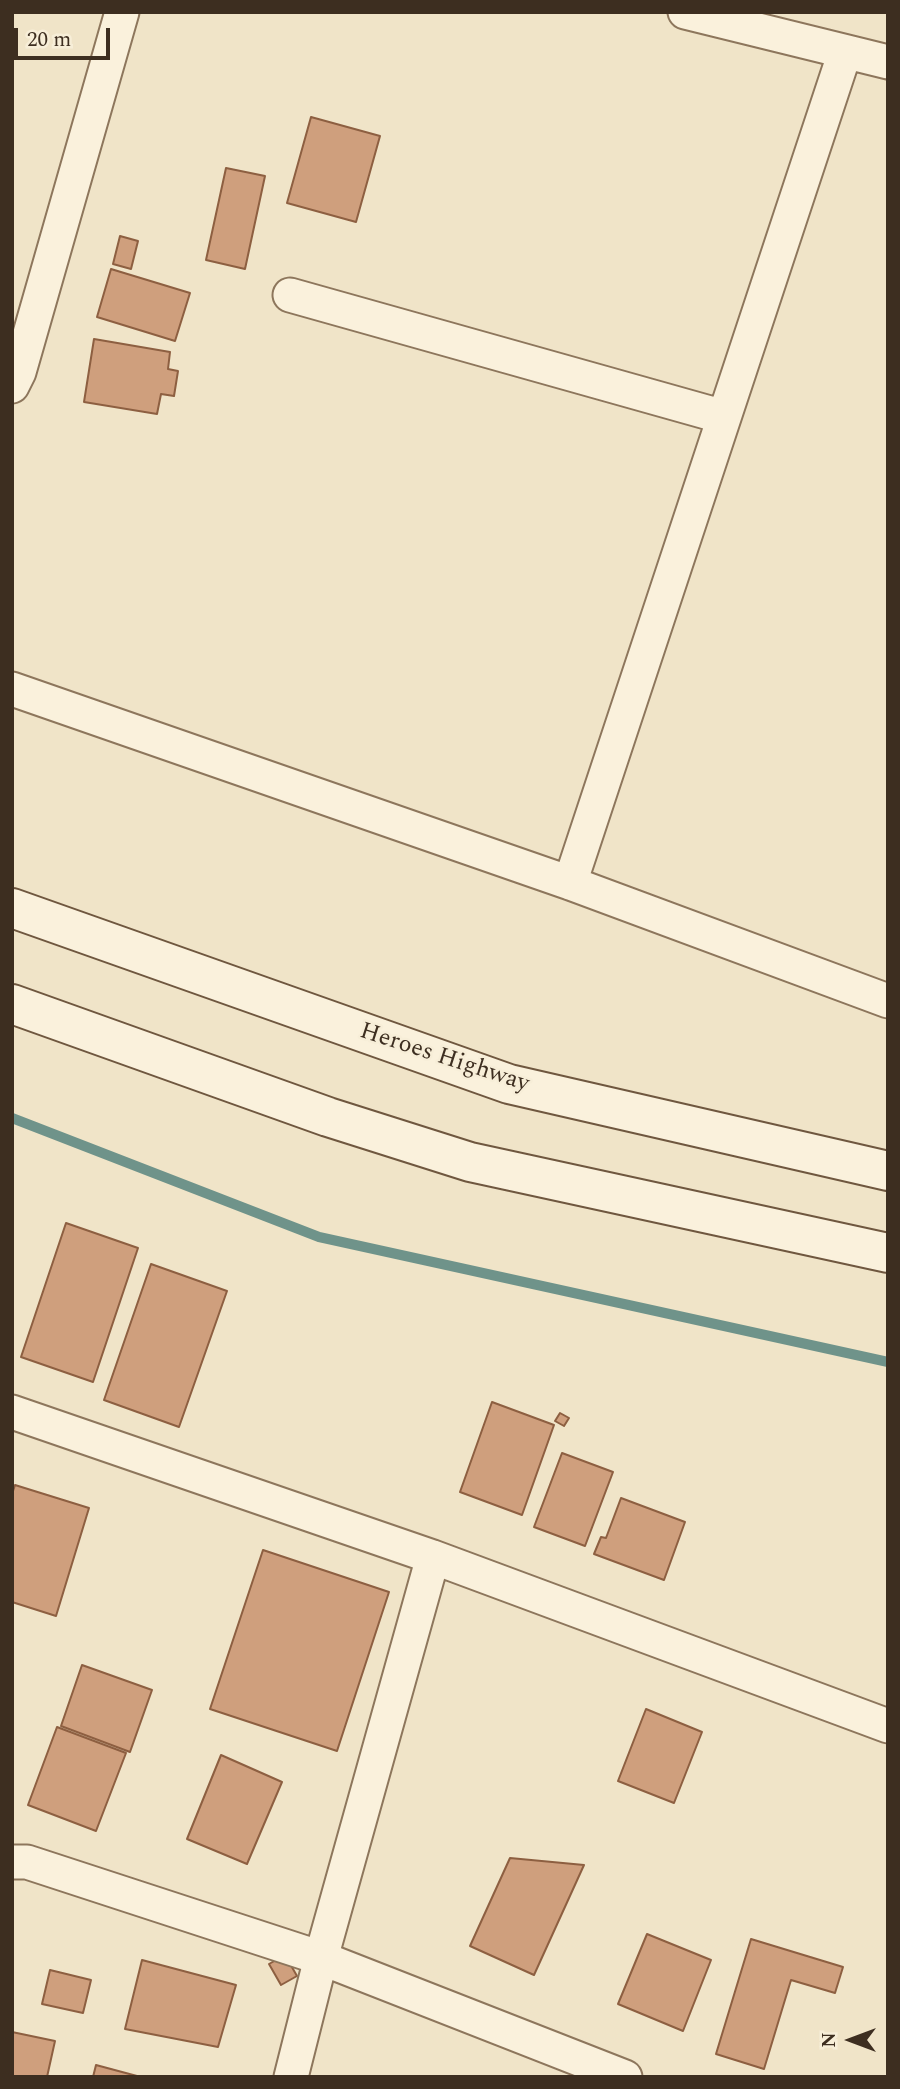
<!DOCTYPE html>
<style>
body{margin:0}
#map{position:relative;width:900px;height:2089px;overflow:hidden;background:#f0e4c8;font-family:Spectral,serif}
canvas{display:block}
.frame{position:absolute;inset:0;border:14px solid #3d2e20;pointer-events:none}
.north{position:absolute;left:816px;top:2005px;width:70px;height:70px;-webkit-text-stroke:5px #f7eed8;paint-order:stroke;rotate:270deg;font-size:19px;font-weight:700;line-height:28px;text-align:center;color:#3d2e20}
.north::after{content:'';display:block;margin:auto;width:24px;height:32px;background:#3d2e20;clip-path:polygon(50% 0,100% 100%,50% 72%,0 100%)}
.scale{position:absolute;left:14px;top:28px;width:96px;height:32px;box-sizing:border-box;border:4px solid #3d2e20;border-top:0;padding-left:9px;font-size:21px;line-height:24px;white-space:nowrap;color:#3d2e20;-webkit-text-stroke:5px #f7eed8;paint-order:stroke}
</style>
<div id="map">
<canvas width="900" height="2089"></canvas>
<div class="frame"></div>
<div class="north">N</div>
<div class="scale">20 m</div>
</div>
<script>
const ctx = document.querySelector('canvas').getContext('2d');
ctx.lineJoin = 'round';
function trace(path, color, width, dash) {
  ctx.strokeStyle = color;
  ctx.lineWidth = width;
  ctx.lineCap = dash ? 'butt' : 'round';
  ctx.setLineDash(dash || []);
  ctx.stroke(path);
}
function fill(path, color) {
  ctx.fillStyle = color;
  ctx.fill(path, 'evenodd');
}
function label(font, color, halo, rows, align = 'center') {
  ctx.font = font + ' Spectral,serif';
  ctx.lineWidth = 5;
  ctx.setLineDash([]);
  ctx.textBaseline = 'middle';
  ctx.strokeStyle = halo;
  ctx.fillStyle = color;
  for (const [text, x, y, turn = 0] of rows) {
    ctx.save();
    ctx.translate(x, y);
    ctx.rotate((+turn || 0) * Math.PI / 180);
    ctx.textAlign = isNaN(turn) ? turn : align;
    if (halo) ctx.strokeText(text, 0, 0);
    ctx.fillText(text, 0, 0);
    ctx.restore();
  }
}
trace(new Path2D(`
 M 12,1118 L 319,1237 L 888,1362`), '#6f938a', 10);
const building = new Path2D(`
 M 311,117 L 380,136 L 356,222 L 287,203 Z
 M 226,168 L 265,176 L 245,269 L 206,260 Z
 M 120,236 L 138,241 L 131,269 L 113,264 Z
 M 111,269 L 190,293 L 175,341 L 97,317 Z
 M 94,339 L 170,352 L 168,369 L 178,371 L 174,396 L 161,394 L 157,414 L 84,402 Z
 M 66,1223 L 138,1248 L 93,1382 L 21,1357 Z
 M 151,1264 L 227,1291 L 179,1427 L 104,1400 Z
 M 492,1402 L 554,1425 L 522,1515 L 460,1492 Z
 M 560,1413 L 569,1418 L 564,1426 L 555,1421 Z
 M 562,1453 L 613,1472 L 585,1546 L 534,1527 Z
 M 15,1485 L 89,1508 L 56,1616 L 12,1602 L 12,1494 Z
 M 621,1498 L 685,1522 L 664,1580 L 594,1554 L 601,1537 L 606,1538 Z
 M 263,1550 L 389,1592 L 337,1751 L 210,1709 Z
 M 82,1665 L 152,1690 L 130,1752 L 61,1726 Z
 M 646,1709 L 702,1732 L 674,1803 L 618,1781 Z
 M 57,1727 L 126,1753 L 96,1831 L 28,1805 Z
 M 221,1755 L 282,1782 L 247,1864 L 187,1839 Z
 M 510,1858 L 584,1865 L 534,1975 L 470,1946 Z
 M 647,1934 L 711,1960 L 683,2031 L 618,2004 Z
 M 751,1939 L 843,1967 L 835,1993 L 791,1980 L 764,2069 L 716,2054 Z
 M 285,1955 L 297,1976 L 281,1985 L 269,1964 Z
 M 142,1960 L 236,1985 L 218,2047 L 125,2029 Z
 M 50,1970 L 91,1980 L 83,2013 L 42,2004 Z
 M 12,2032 L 55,2041 L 47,2077 L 12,2077 Z
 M 96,2065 L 137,2076 L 137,2077 L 93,2077 Z`);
fill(building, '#cf9f7d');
trace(building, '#8d5f41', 2);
const street = new Path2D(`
 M 685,12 L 888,62
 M 290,295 L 724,417
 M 12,386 L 19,372 L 122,12
 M 12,689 L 570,883 L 888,1001
 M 570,883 L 845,52
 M 12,1412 L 433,1557 L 888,1726
 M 12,1862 L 27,1862 L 321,1958 L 625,2077
 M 291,2077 L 321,1958 L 433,1557`);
const secondary = new Path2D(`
 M 12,908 L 509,1084 L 888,1171
 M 12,1004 L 328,1117 L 470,1162 L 888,1253`);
trace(street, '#8d765c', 37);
trace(secondary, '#6f573f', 42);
trace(street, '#faf1dc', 33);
trace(secondary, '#faf1dc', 38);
label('24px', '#3d2e20', '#f7eed8', [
 ["Heroes Highway",444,1059,18]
]);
</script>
